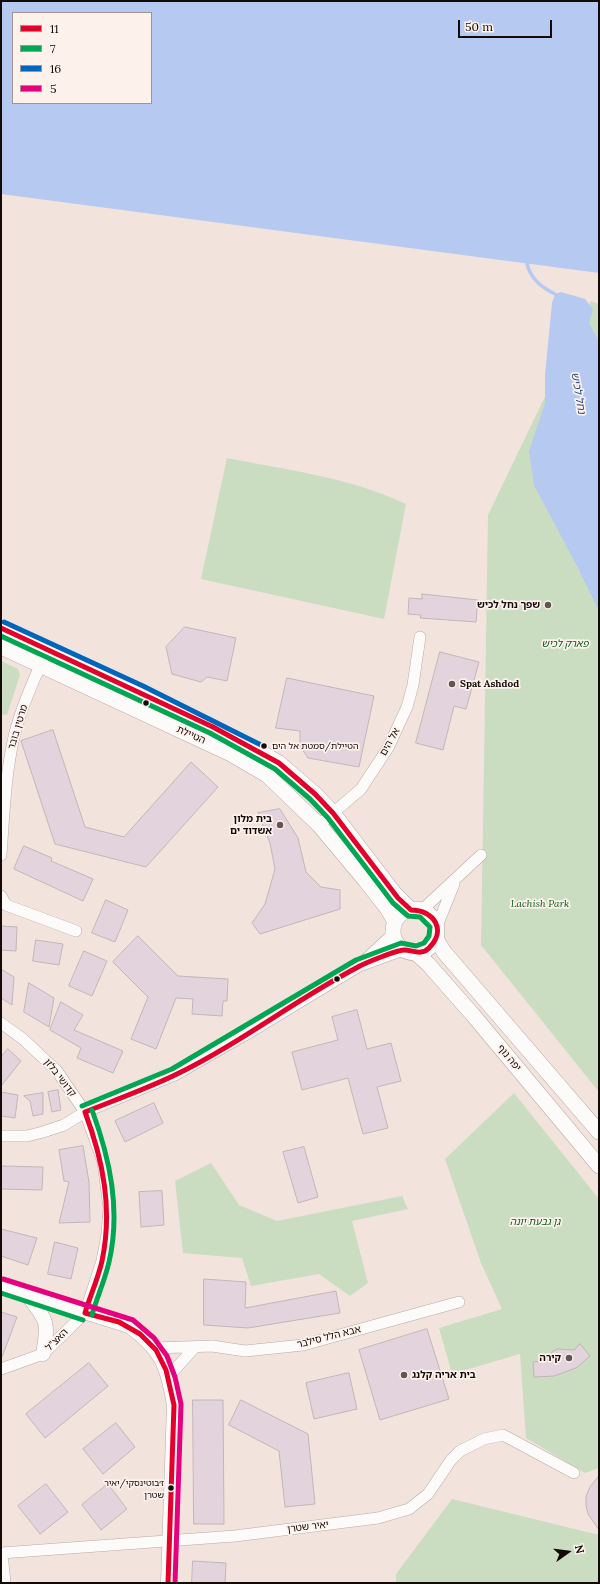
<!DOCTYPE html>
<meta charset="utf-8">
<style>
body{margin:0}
#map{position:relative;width:600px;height:1584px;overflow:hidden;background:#f3e3dd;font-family:Lora,serif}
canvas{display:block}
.frame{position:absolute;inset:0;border:2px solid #140a07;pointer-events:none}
.legend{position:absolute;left:12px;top:12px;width:140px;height:92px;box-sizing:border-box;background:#fdf1ec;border:1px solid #a09590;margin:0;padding:5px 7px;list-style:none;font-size:12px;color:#140a07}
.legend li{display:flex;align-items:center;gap:8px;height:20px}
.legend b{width:20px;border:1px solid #a09590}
.north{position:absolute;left:548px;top:1532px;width:40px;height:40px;-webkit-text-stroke:3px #fdf1ec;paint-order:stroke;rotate:76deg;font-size:11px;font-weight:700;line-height:16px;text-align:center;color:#140a07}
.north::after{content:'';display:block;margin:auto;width:14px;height:18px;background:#140a07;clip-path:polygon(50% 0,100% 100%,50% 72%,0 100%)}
.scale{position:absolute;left:458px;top:20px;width:94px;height:18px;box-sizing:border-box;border:2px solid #140a07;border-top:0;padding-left:5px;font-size:12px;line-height:14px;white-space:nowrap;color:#140a07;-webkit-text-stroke:3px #fdf1ec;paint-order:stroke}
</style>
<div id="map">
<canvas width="600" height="1584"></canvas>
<div class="frame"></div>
<ul class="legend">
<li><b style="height:5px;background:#e4002b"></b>11</li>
<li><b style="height:5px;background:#00a651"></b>7</li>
<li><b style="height:5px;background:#0065bd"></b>16</li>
<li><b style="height:5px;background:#e5007d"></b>5</li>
</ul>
<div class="north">N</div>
<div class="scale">50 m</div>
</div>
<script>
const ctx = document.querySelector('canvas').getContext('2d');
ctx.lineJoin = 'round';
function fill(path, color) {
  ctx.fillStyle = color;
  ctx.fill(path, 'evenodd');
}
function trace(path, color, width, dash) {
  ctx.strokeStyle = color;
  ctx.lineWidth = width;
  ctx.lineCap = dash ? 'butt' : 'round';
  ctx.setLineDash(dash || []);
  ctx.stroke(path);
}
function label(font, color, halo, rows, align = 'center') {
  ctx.font = font + ' Lora,"Noto Sans Hebrew",serif';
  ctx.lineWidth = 3.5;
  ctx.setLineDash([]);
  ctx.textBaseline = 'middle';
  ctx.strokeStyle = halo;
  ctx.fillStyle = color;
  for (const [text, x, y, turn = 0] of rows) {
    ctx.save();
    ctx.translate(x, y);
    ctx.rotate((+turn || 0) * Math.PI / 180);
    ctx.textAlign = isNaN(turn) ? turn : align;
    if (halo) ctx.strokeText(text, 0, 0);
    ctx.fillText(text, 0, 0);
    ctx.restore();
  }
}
fill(new Path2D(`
 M 591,301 L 599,304 L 599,1092 L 481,945 L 488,515 Z
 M 227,458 C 287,470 349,477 406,504 L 384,619 L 201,579 Z
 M 1,661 L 18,669 L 20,675 L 7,715 L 1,714 Z
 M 514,1093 L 599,1199 L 599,1468 L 585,1473 L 526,1438 L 520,1354 L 452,1374 L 439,1328 L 502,1309 L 481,1263 L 445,1159 Z
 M 211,1163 L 239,1205 L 277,1221 L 402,1196 L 408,1209 L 352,1221 L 368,1283 L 350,1296 L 319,1274 L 251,1286 L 242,1258 L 183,1253 L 175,1181 Z
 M 452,1499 L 599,1535 L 599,1583 L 396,1583 L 396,1574 Z`), '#caddc1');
fill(new Path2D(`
 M 1,1 L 599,1 L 599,273 L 1,194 ZM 13,13 L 151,13 L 151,103 L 13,103 Z
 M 561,292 L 585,299 L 593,309 L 589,323 L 599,342 L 599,611 L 577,566 L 534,485 L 529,451 L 545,403 L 545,375 L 552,303 L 555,294 Z`), '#b5c9f1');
trace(new Path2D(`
 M 527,264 C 531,279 541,287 555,294`), '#b5c9f1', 3.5);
const building = new Path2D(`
 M 422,594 L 478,600 L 476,622 L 420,618 L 421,615 L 408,614 L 409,598 L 422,599 Z
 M 185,627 L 236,638 L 227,681 L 207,677 L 201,682 L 172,674 L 166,647 Z
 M 440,652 L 479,662 L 466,709 L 454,706 L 443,750 L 416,743 Z
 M 287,678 L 374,696 L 359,767 L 308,758 L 300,746 L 300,731 L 276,728 Z
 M 53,730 L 85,827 L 124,837 L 191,762 L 218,787 L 146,867 L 55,844 L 21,741 Z
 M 280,809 L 298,838 L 306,872 L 321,887 L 340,890 L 340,909 L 260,934 L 252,923 L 265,904 L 275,869 L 270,843 L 258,813 Z
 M 24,846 L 52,858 L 51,861 L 93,879 L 83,901 L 14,869 Z
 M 106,900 L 128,910 L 115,942 L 92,933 Z
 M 1,926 L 17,927 L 16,951 L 1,950 Z
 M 138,936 L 178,976 L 228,979 L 227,1001 L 223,1001 L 222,1016 L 192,1014 L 193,999 L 176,998 L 156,1049 L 131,1039 L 148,997 L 113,962 Z
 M 36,940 L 63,944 L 59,965 L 33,961 Z
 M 84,951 L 107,961 L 92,996 L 69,986 Z
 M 1,969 L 14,977 L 12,1005 L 1,998 Z
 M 29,983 L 54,998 L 49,1027 L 24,1012 Z
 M 61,1002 L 83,1015 L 74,1030 L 123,1051 L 113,1073 L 77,1058 L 81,1048 L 50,1030 Z
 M 357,1010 L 367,1049 L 391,1043 L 401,1081 L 377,1087 L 388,1128 L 363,1134 L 348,1078 L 302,1090 L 292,1052 L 338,1040 L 332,1017 Z
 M 8,1049 L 21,1061 L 1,1086 L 1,1057 Z
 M 58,1090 L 61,1110 L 52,1112 L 48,1092 Z
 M 1,1092 L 18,1095 L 15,1118 L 1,1116 Z
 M 43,1093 L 43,1114 L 33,1116 L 30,1101 L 24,1096 Z
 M 154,1103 L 163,1123 L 125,1142 L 115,1121 Z
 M 83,1146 L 89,1182 L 90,1222 L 59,1223 L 69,1182 L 64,1181 L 59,1150 Z
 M 304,1147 L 318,1197 L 298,1203 L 283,1152 Z
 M 1,1166 L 43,1167 L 42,1190 L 1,1189 Z
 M 162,1191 L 164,1225 L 141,1227 L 139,1192 Z
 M 1,1229 L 37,1238 L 28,1265 L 1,1256 Z
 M 55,1242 L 78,1248 L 71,1279 L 48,1274 Z
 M 204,1279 L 246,1282 L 245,1308 L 336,1291 L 340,1313 L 248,1328 L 204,1325 Z
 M 1,1312 L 17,1317 L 2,1357 L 1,1357 Z
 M 427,1329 L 449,1399 L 380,1420 L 359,1350 Z
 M 580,1344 L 590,1356 L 576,1368 L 554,1376 L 534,1377 L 533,1362 L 547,1361 L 552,1352 L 557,1349 L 574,1350 Z
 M 89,1363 L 108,1386 L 45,1438 L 26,1414 Z
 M 349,1373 L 357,1409 L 314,1419 L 306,1383 Z
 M 193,1400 L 223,1400 L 224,1524 L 194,1524 Z
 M 241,1400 L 308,1434 L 315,1504 L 285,1507 L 279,1451 L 229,1425 Z
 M 116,1423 L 135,1447 L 103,1474 L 83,1449 Z
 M 599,1476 L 599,1530 L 588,1514 L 586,1506 L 586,1496 L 590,1487 Z
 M 46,1484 L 68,1512 L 40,1534 L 18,1506 Z
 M 108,1484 L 127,1509 L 101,1530 L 82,1505 Z
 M 193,1561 L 226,1563 L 225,1583 L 192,1583 Z`);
fill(building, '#e2d3dc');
trace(building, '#c0b6b8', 1);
const minor = new Path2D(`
 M 319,825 L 361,789 L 388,748 L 407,707 L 413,685 L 420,637
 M 1,855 C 4,816 5,776 14,737 C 21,707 35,678 47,649
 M 1,896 L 6,905 L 76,931
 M 422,910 L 481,855
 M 437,926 L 454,884
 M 362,963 L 394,933
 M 1,1023 L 23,1039 L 57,1071 L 85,1112 L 103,1162 L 109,1208 L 107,1234 L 102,1261 L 85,1313 L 43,1354 L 1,1369
 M 1,1136 L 27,1136 L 43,1132 L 64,1125 L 85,1112 L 175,1075 L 245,1035 L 359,966 L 403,950
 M 155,1348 L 212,1346 L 245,1351 L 303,1345 L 459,1302
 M 169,1376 L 195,1347
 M 1,1553 L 235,1536 L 378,1518 L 409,1509 L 428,1494 L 451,1460 L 460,1451 L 484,1439 L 503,1435 L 574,1473
 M 2,1553 L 5,1583`);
const tertiary = new Path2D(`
 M 1,1286 L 129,1326 C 162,1350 167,1365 174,1405 L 168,1583
 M 27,1295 C 47,1321 49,1320 43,1354`);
const secondary = new Path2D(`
 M 1,628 L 213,727 L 262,753 L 279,763 L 315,794 L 333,813 L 394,893 L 411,910
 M 1,647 L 231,754 L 267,775 L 319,825 L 365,880 L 387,908 L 395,922
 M393 931a22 22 0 1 1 44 0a22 22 0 1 1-44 0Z
 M 436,939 L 444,952 L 599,1132
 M 416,953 L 428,964 L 473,1015 L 599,1166`);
trace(minor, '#b6aaa5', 12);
trace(tertiary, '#b6aaa5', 15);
trace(secondary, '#b6aaa5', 16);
trace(minor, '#fdfbfa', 11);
trace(tertiary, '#fdfbfa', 14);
trace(secondary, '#fdfbfa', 15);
trace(new Path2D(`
 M 1,628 L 213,727 L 279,763 L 315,794 L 333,813 L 398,898 L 411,910 C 434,910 447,930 429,948 C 421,956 413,950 404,950 C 397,950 365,963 358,967 C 295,1000 239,1044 175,1075 C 146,1089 115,1100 85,1112
 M 85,1112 C 103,1160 113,1209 102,1261 C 98,1279 90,1296 85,1313
 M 85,1313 L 119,1322 L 140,1334 L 156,1350 L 166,1370 L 174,1405 L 168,1583`), '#e4002b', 5);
trace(new Path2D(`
 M 1,636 L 210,733 L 275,769 L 310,799 L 328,818 L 393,903 L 408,916 L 420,917 L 430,927 L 429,936 L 424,943 L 416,946 L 401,943 L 356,960 L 172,1069 L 82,1106
 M 92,1110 C 110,1159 121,1210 109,1262 C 105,1280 97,1297 92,1315
 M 1,1293 L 83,1320`), '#00a651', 5);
trace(new Path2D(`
 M 4,622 L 143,686 L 265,747`), '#0065bd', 5);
trace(new Path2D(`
 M 3,1279 L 133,1320 L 154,1338 L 167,1356 L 175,1377 L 181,1404 L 175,1583`), '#e5007d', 5);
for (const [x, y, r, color] of [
 [548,605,4,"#625652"],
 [452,684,4,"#625652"],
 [146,703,3.5,"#140a07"],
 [264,746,3.5,"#140a07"],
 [280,825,4,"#625652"],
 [337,979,3.5,"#140a07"],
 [569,1358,4,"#625652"],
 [404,1375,4,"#625652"],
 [171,1488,3.5,"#140a07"]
]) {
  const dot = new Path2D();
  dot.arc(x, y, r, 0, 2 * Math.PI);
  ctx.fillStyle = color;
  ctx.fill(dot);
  trace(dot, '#fdf1ec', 1.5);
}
label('9px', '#140a07', '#fdf1ec', [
 ["הטיילת/סמטת אל הים",272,746],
 ["ז׳בוטינסקי/יאיר",164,1483,"right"],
 ["שטרן",164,1495,"right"]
], 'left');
label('bold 10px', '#140a07', '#fdf1ec', [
 ["שפך נחל לכיש",540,605],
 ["Spat Ashdod",460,684,"left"],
 ["בית מלון",272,819],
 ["אשדוד ים",272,831],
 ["קירה",561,1358],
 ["בית אריה קלנג",412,1375,"left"]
], 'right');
label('italic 10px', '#085a18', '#fdf1ec', [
 ["פארק לכיש",565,644],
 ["Lachish Park",540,904],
 ["גן גבעת יונה",535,1222]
]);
label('10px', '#140a07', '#fdf1ec', [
 ["מרטין בובר",18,727,-73],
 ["הטיילת",191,735,24],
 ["אל הים",390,742,-61],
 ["יפה נוף",509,1058,50],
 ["קדושי בלזן",60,1078,52],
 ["אבא הלל סילבר",329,1337,-14],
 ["האצ\"ל",57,1340,-45],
 ["יאיר שטרן",308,1527,-7]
]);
label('italic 11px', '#23498f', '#fdf1ec', [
 ["נחל לכיש",578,393,80]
]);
</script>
